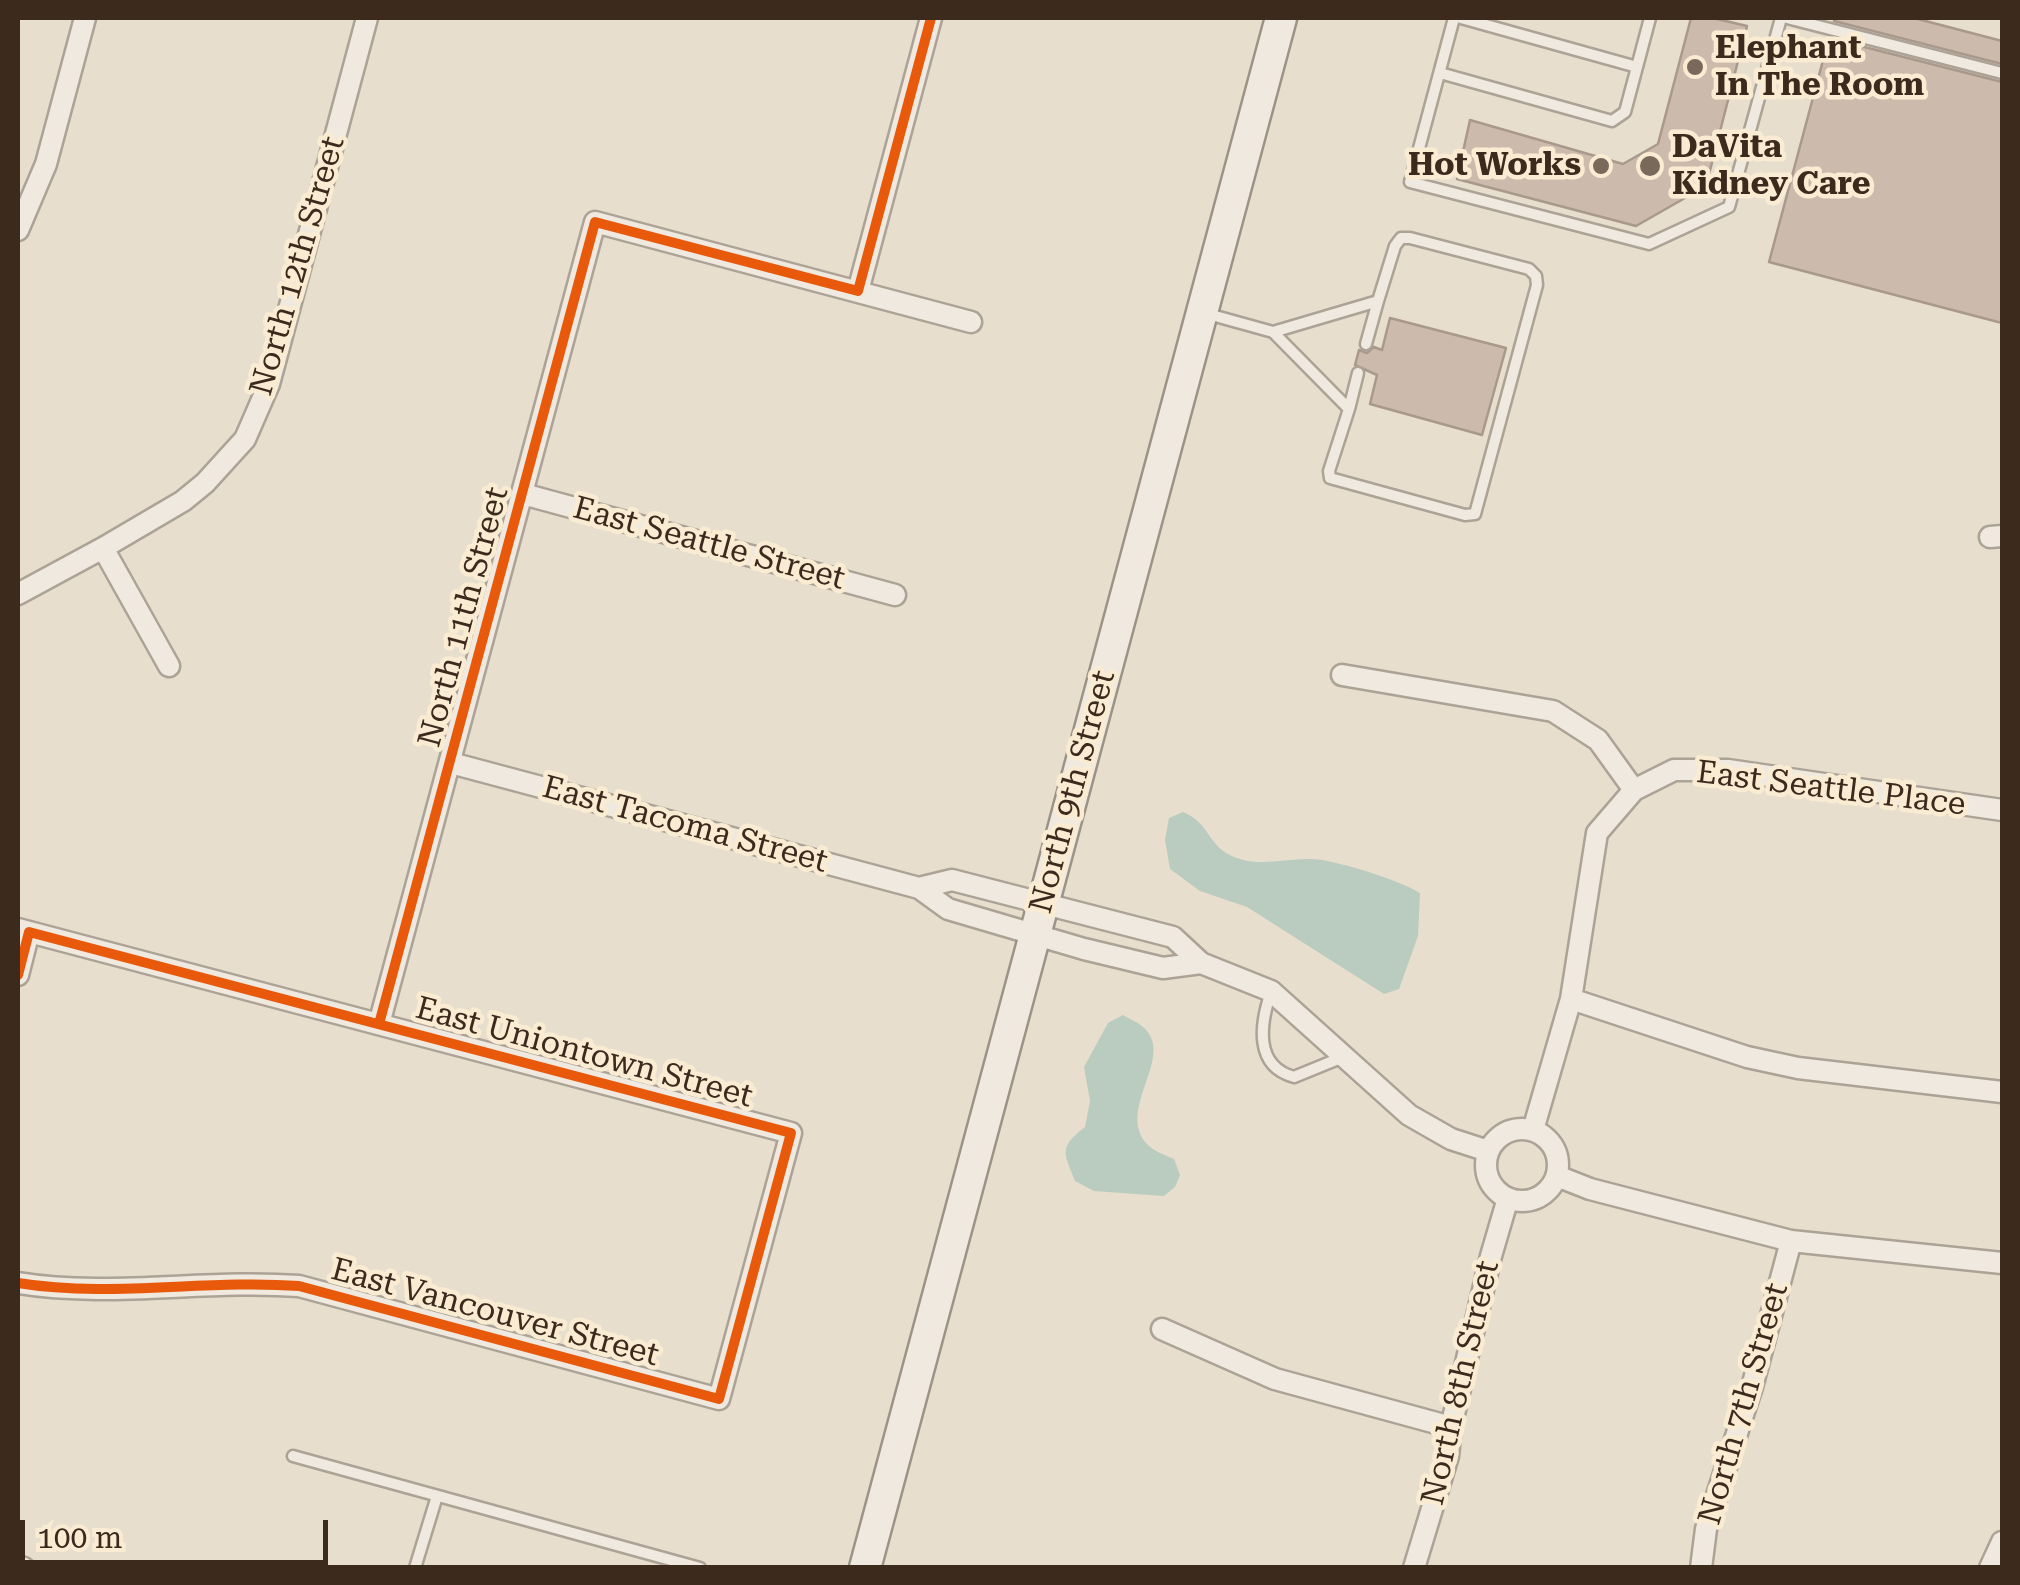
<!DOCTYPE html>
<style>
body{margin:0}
#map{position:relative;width:2020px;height:1585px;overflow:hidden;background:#e7decd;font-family:"Roboto Serif",serif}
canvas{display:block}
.frame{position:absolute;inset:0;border:20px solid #3c2a1d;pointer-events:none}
.scale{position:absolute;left:20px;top:1520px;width:308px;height:45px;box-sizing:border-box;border:5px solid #3c2a1d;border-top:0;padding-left:12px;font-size:30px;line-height:35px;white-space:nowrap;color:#3c2a1d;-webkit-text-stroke:8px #f9ecd2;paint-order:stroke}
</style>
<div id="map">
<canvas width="2020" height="1585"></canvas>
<div class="frame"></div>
<div class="scale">100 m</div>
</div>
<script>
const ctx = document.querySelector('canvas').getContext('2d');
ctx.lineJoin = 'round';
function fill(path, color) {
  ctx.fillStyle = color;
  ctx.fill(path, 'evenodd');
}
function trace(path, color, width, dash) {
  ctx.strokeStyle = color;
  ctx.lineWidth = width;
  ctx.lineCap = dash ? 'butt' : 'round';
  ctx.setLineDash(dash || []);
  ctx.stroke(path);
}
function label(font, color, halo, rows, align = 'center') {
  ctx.font = font + ' "Roboto Serif",serif';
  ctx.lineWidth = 9;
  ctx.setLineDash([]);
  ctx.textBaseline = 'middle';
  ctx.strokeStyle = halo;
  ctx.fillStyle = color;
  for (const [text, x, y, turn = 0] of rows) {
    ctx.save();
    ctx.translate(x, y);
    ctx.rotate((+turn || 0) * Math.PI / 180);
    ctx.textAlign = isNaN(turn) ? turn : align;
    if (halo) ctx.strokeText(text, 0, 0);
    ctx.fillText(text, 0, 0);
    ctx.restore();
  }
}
fill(new Path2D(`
 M 1183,812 C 1208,822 1207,842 1228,854 C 1259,871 1290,855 1322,860 C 1349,865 1397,879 1420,893 L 1418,936 L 1399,989 L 1384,994 L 1247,907 L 1200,891 L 1170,869 L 1165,840 L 1169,818 Z
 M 1123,1015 C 1129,1019 1138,1022 1143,1027 C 1177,1056 1115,1109 1147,1144 C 1153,1151 1165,1155 1174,1159 L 1180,1175 L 1175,1187 L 1164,1196 L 1094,1191 L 1075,1181 C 1064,1152 1058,1148 1085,1127 L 1090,1101 L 1084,1067 L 1108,1023 Z`), '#b9ccbf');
const building = new Path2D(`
 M 1691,18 L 1713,18 L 1747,26 L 1706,186 L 1636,226 L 1457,179 L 1470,120 L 1623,164 L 1658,144 Z
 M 1835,18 L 1914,18 L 2002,41 L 2002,64 L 1834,21 Z
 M 1829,38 L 2002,82 L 2002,323 L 1769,262 Z
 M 1390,318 L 1506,348 L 1482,435 L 1370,404 L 1377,375 L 1355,365 L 1359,350 L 1367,353 L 1374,347 L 1382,350 Z`);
fill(building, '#ccbbad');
trace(building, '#a8998c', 2.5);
const service = new Path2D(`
 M 1454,18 L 1410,182 L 1649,244 L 1729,207 L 1781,18
 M 1461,18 L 1637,67 L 1650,18
 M 1787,18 L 2002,73
 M 1440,73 L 1612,121 L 1625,112 L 1637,67
 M 1208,314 L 1273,332 L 1349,409 L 1329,471 L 1330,478 L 1465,515 L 1475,514 L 1537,285 L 1536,276 L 1529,269 L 1410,238 L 1401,238 L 1395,246 L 1378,301 L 1273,332
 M 1366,344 L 1378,301
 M 1349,409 L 1358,373
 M 1271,992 C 1260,1024 1254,1066 1294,1077 L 1343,1057
 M 293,1456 L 700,1568
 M 415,1568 L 437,1496`);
const minor = new Path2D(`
 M 18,230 L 46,164 L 85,18
 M 858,291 L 931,18
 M 523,494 L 895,595
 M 1990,537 L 2002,536
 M 103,548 L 169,666
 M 18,594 L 103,548 L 183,501 L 205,483 L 245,439 L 269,384 L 367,18
 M 1342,675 L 1553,711 L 1598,740 L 1634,790
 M 451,763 L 919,888 L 948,909 L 1084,949 L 1163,968 L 1201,963
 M 919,888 L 952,880 L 1173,937 L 1201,963 L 1271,991 L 1409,1115 L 1451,1139 L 1488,1151
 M 18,929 L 791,1133 L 719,1399 L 299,1286 C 206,1279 110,1298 18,1283
 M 18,975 L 29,932
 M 1571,999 L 1747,1057 L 1798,1068 L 2002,1092
 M 379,1024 L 595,222 L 971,322
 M1486 1165a36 36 0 1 1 72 0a36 36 0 1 1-72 0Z
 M 1533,1130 L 1571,999 L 1597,833 L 1634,790 L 1674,770 L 1728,770 L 2002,810
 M 1557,1176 L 1590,1189 L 1791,1241 L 2002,1263
 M 1162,1329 L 1275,1379 L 1451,1427
 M 18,1566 L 24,1568
 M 1414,1568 L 1448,1456 L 1451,1427 L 1491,1256 L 1508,1198
 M 1701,1568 L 1706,1529 L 1752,1387 L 1791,1241
 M 1990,1568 L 2002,1542`);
const secondary = new Path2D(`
 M 865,1568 L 1281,18`);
trace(service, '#aca396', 15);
trace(minor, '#aca396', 25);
trace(secondary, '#9c9286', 35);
trace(service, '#efe9df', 10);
trace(minor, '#efe9df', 20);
trace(secondary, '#efe9df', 30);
trace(new Path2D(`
 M 18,975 L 29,932 L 791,1133 L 719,1399 L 299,1286 C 206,1279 110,1298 18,1283
 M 379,1024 L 595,222 L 858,291 L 931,18`), '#e8590c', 10);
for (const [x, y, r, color] of [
 [1695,67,10,"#78695b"],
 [1601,166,10,"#78695b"],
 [1650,166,12,"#78695b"]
]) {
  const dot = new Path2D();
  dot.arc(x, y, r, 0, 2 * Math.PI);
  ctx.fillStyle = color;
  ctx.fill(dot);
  trace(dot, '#f9ecd2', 4);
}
label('bold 32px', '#3c2a1d', '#f9ecd2', [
 ["Elephant",1715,49],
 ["In The Room",1715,86],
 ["DaVita",1672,148],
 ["Kidney Care",1672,185],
 ["Hot Works",1581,166,"right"]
], 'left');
label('32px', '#3c2a1d', '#f9ecd2', [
 ["North 12th Street",298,266,-74],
 ["East Seattle Street",709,544,15],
 ["North 11th Street",464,617,-75],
 ["East Seattle Place",1831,789,7],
 ["North 9th Street",1073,792,-75],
 ["East Tacoma Street",685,825,15],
 ["East Uniontown Street",584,1053,15],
 ["East Vancouver Street",495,1313,15],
 ["North 8th Street",1461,1383,-77],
 ["North 7th Street",1744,1404,-74]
]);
</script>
